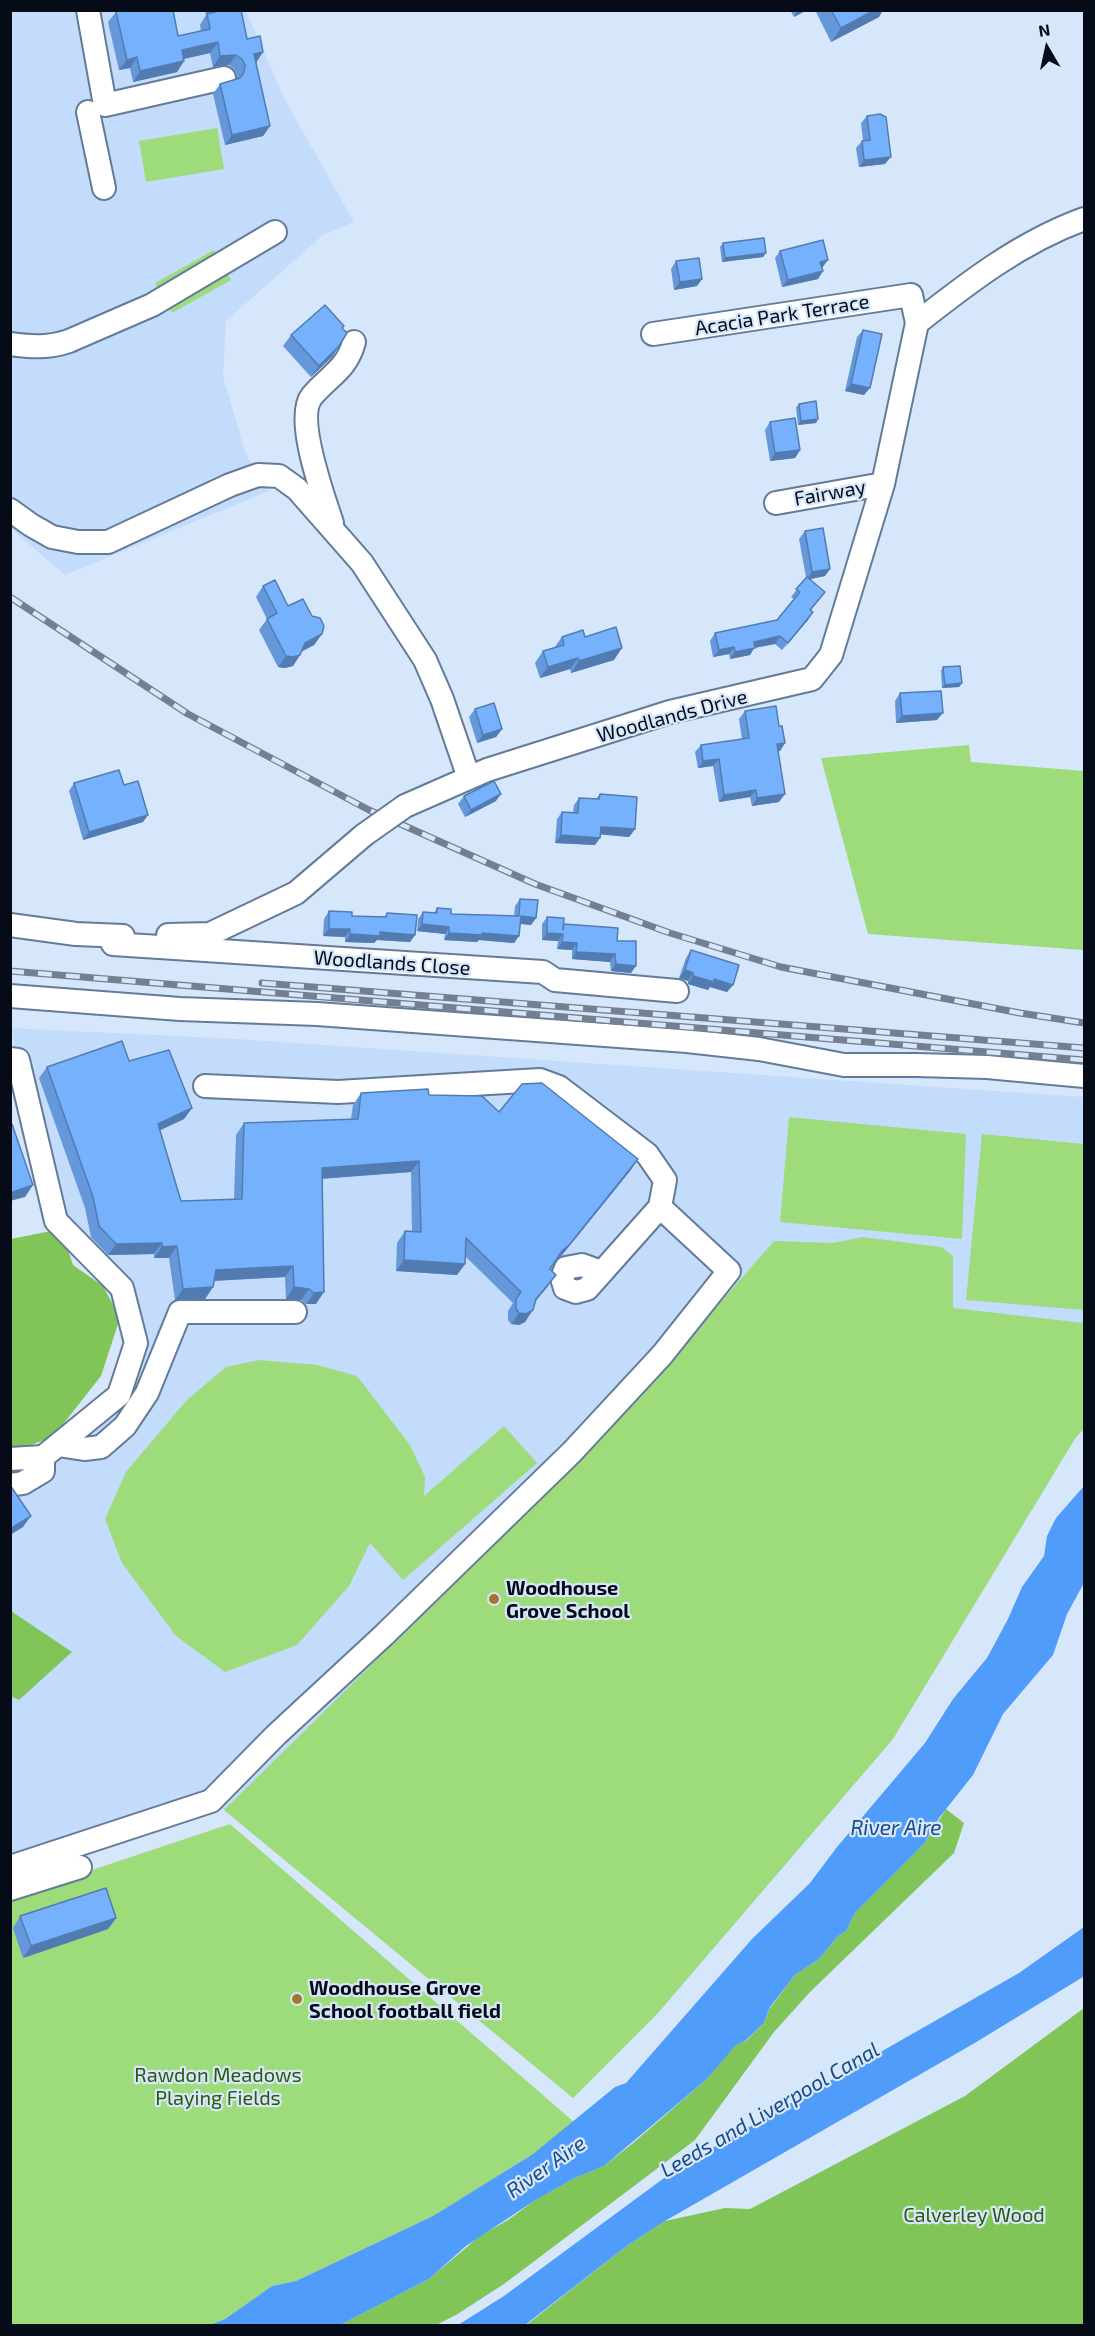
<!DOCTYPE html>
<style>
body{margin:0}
#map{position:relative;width:1095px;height:2336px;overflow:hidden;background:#d7e7fb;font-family:"Exo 2",sans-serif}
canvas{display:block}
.frame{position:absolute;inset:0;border:12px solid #050c17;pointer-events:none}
.north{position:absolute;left:1017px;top:18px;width:60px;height:60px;-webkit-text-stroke:4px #d7e7fb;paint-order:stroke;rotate:351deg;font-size:16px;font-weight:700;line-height:24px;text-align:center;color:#050c17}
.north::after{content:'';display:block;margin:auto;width:21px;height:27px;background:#050c17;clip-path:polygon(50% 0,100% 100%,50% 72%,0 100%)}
</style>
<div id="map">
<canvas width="1095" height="2336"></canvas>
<div class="frame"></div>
<div class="north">N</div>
</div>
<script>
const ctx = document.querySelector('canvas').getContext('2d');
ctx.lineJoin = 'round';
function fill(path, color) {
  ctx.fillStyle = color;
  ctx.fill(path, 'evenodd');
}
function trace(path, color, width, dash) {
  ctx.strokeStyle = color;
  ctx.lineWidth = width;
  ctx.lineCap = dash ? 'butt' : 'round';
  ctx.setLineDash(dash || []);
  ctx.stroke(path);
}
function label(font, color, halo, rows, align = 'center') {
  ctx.font = font + ' "Exo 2",sans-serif';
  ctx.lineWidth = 4.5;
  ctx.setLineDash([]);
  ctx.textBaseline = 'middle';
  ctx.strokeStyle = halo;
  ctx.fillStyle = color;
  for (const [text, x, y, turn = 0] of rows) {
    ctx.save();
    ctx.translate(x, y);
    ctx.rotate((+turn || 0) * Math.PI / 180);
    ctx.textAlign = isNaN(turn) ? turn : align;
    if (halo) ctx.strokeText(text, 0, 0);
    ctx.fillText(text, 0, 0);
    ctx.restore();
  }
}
fill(new Path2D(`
 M 11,11 L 246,11 L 285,100 L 354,222 L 323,235 L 226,321 L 223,377 L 246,454 L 269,491 L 65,575 L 11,529 Z
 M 11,1028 L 237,1039 L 1084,1097 L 1084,1429 L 1076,1437 L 893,1739 L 658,2013 L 573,2098 L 204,1794 L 11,1853 L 11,1459 L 43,1457 L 119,1395 L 136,1343 L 122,1288 L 56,1221 Z`), '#c3dcfc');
fill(new Path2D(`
 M 217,128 L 224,169 L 146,182 L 139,141 Z
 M 214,250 L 231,280 L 172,313 L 155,283 Z
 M 969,745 L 971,762 L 1084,771 L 1084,950 L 868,934 L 821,758 Z
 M 789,1117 L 966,1134 L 962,1239 L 780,1222 Z
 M 982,1134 L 1084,1144 L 1084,1310 L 966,1300 Z
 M 863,1237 L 941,1247 L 953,1256 L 953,1308 L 1084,1323 L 1084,1429 L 1076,1437 L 893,1739 L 658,2013 L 573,2098 L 224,1810 L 605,1435 L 774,1241 L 833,1243 Z
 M 259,1360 L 317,1365 L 357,1376 L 410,1445 L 425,1477 L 424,1496 L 504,1426 L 537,1463 L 403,1580 L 370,1543 L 349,1586 L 297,1645 L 225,1672 L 176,1636 L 122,1563 L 105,1519 L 126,1472 L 186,1401 L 226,1367 Z
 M 230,1824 L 574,2122 L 533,2154 L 433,2216 L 296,2281 L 272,2286 L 225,2319 L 210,2325 L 11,2325 L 11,1897 Z`), '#9edb7b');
fill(new Path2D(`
 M 61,1229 L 73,1265 L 103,1286 L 120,1318 L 101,1376 L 53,1437 L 11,1452 L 11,1239 Z
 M 11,1611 L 72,1652 L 19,1700 L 11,1696 Z
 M 946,1809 L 964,1823 L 954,1853 L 810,1992 L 774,2032 L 695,2140 L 504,2284 L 456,2315 L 436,2325 L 336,2326 L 342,2324 L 429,2279 L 480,2236 L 508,2220 L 534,2201 L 575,2178 L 604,2166 L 632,2144 L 707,2079 L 736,2044 L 746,2041 L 764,2023 L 770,2008 L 795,1975 L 819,1959 L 838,1936 L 846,1931 L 855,1913 L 924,1844 Z
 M 1084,2008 L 1084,2325 L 525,2326 L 628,2245 L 665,2221 L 725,2208 L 750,2209 L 965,2096 Z`), '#81c457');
fill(new Path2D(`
 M 1084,1486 L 1084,1583 L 1067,1614 L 1053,1655 L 1003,1714 L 973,1775 L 939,1818 L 924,1844 L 855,1913 L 846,1931 L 838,1936 L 819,1959 L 795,1975 L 770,2007 L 764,2023 L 745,2041 L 736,2045 L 707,2079 L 604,2166 L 575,2178 L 534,2201 L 466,2246 L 429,2279 L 342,2324 L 210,2325 L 225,2319 L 272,2286 L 296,2281 L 433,2216 L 533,2154 L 615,2087 L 626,2083 L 752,1939 L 810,1883 L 837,1847 L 925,1743 L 953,1699 L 987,1658 L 1008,1619 L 1022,1587 L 1044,1556 L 1047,1536 L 1056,1518 Z
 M 1084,1927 L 1083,1977 L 973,2044 L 665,2221 L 628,2245 L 525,2325 L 458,2325 L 504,2296 L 679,2167 L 1019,1973 Z`), '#509cfa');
const minor = new Path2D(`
 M 88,10 L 105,105 L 224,78
 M 88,112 L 104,188
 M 653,334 L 911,295 L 917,323
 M 10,344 C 32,347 49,348 69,341 L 152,305 L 275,232
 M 776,503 L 883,484
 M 10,510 L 31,525 L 52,537 L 78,542 L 108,542 L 230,485 L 258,475 L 279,476 L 297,489 L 362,563 L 425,660 L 442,699 L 469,778
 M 332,523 C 324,498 294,418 312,396 C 329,376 347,369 354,342
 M 405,806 L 487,770 L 670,712 L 812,679 L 831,655 L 883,484 L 917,323 C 969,282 1021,242 1084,219
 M 10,925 L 76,934 L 123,936
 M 168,935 L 210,934 L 296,893 L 364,835
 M 109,937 L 113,944 L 543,972 L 555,980 L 677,991
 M 10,996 L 180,1009 L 317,1014 L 687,1041 L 759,1049 L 844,1065 L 917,1065 L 987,1067 L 1084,1076
 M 10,1059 L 18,1060 L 56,1221 L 122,1288 L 136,1343 L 119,1395 L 43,1457 L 10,1459
 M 601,1272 L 582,1265 L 566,1268 L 562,1278 L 565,1288 L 576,1292 L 587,1289 L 660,1207
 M 58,1445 L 84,1449 L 101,1447 L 125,1426 L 147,1393 L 180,1312 L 295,1312
 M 10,1485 L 23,1483 L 43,1471 L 43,1457
 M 10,1867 L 211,1801 L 276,1735 L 384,1635 L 572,1452 L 662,1355 L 729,1271 L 660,1207 L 665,1180 L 647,1154 L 559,1087 L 540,1080 L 338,1092 L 205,1086
 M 10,1889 L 80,1867`);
trace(minor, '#637b99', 26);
trace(minor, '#fff', 22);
const rail = new Path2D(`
 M 10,597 L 188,714 L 369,810 L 535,884 L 670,933 L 781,967 L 1020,1013 L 1084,1023
 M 10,971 L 1084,1060
 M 262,983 L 1084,1048`);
trace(rail, '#748090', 7);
trace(rail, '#d7e7fb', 4.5, [14]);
const minorBridge = new Path2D(`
 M 364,835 L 405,806`);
trace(minorBridge, '#637b99', 26, []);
trace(minorBridge, '#fff', 22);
fill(new Path2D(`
 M 205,10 L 241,10 L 247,39 L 256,63 L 270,126 L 263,136 L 225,145 L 213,94 L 220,84 L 237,79 L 237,76 L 234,69 L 229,65 L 213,67 L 210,53 L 184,59 L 184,61 L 177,72 L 133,82 L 130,68 L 119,70 L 108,22 L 116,12 L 178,36 L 201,31 L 200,25 L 206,15 Z
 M 790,10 L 807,10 L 794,17 Z
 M 815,10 L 883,10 L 879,17 L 831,42 Z
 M 867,116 L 885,164 L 859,167 L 856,148 L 862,141 L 863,141 L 861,123 Z
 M 723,243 L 766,253 L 763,257 L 722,262 L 720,247 Z
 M 780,251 L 822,268 L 823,271 L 818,279 L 782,287 L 775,258 Z
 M 676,261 L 702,279 L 697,286 L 674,290 L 671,269 Z
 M 343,328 L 339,346 L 332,357 L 311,377 L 283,346 L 291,335 Z
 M 863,330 L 864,395 L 845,391 L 857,337 Z
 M 799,404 L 818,419 L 816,423 L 798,425 L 796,407 Z
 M 770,422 L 800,450 L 795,458 L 770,461 L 765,430 Z
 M 805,531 L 830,569 L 825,576 L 810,579 L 820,599 L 811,610 L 808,620 L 782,650 L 775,644 L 754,648 L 750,655 L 730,659 L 729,654 L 713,657 L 710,641 L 715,633 L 777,620 L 794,599 L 791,597 L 806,577 L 799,539 Z
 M 263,586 L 288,606 L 312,616 L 322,634 L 314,645 L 302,651 L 293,666 L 285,668 L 278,667 L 259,630 L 267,619 L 256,597 Z
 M 562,637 L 585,637 L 614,660 L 571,673 L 570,669 L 540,678 L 535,663 L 543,651 L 554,648 Z
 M 943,667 L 962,683 L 959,687 L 942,688 L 941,671 Z
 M 900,693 L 937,720 L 896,723 L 895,701 Z
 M 475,709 L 502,729 L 496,737 L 477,743 L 469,717 Z
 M 745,711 L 785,743 L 780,751 L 778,751 L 779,802 L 752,806 L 750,797 L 719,802 L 713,766 L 698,768 L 695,752 L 701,745 L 742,739 L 739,719 Z
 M 74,783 L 124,785 L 148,815 L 143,822 L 83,840 L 69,791 Z
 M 600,794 L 635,829 L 629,837 L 600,834 L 600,838 L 595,845 L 555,843 L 557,819 L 562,812 L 573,812 L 574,805 L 579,798 L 596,799 Z
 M 464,796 L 496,801 L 465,817 L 458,804 Z
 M 520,899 L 536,918 L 531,925 L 520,924 L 519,936 L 514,943 L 479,940 L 477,942 L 444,940 L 445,934 L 417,931 L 418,919 L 423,912 L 434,913 L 437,908 L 451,914 L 514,916 L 515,906 Z
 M 329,911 L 352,916 L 384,917 L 387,913 L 415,935 L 410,942 L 377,940 L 374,943 L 345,942 L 345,937 L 323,936 L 324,919 Z
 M 547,917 L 563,924 L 617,941 L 631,973 L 611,971 L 610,962 L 572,959 L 572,950 L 557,949 L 558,941 L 542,940 L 542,924 Z
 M 691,950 L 733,985 L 727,992 L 710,987 L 708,990 L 688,984 L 688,981 L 679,978 L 686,958 Z
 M 129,1061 L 192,1108 L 184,1119 L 160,1130 L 181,1201 L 234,1199 L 236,1135 L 244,1123 L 351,1119 L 353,1105 L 361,1093 L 429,1095 L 499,1112 L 638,1159 L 630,1171 L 562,1255 L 555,1262 L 550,1269 L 548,1286 L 535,1302 L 525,1322 L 519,1325 L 511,1324 L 508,1320 L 508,1311 L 513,1303 L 465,1256 L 465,1264 L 457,1275 L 396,1271 L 397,1243 L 405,1231 L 412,1232 L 411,1172 L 322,1179 L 316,1304 L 306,1304 L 301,1300 L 286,1299 L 285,1277 L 214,1281 L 213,1287 L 205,1299 L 175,1300 L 169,1258 L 154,1258 L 154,1254 L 108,1255 L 91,1237 L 85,1208 L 39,1078 L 47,1067 Z
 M 20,1916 L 116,1918 L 108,1929 L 23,1958 L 13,1928 Z`), '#6598da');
fill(new Path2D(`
 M 798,10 L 807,10 L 794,17 Z
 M 875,10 L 883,10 L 879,17 L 831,42 L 841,28 Z
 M 218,42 L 210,53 L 174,61 L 182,50 Z
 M 263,52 L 256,63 L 254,54 Z
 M 236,55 L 229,65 L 213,67 L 220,56 Z
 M 137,57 L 130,68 L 119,70 L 127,60 Z
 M 184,61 L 177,72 L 133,82 L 140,71 Z
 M 270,126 L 263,136 L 225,145 L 232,135 Z
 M 891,157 L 885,164 L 859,167 L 864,160 Z
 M 766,253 L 763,257 L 722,262 L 725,258 Z
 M 828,260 L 822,268 L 820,262 Z
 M 823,271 L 818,279 L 782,287 L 788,280 Z
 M 702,279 L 697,286 L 674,290 L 680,282 Z
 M 339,346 L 332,357 L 311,377 L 319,366 Z
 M 851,384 L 870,388 L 864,395 L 845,391 Z
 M 818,419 L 816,423 L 798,425 L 801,421 Z
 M 800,450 L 795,458 L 770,461 L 775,453 Z
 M 830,569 L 825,576 L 806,580 L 812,572 Z
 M 813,612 L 808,620 L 782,650 L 788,643 Z
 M 322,634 L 314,645 L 297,654 L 305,643 Z
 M 780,636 L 775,644 L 754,648 L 750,655 L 730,659 L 735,652 L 754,642 Z
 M 734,647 L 729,654 L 713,657 L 719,650 Z
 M 622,648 L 614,660 L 571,673 L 579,661 Z
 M 300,655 L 293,666 L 285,668 L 278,667 L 286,656 Z
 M 578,658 L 570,669 L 540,678 L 548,667 Z
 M 962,683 L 959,687 L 942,688 L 945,685 Z
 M 943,713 L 937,720 L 896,723 L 902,716 Z
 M 502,729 L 496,737 L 477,743 L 483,735 Z
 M 785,743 L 780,751 L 772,752 L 777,744 Z
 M 719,759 L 713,766 L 698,768 L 703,761 Z
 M 756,790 L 750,797 L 719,802 L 724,795 Z
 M 501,794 L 496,801 L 465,817 L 471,810 Z
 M 785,794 L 779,802 L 752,806 L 757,798 Z
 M 148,815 L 143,822 L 83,840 L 89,832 Z
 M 601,827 L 635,829 L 629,837 L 595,834 Z
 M 561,835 L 600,838 L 595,845 L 555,843 Z
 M 521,916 L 536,918 L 531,925 L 516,923 Z
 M 422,924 L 449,927 L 445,934 L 417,931 Z
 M 329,929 L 350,929 L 345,937 L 323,936 Z
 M 380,932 L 415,935 L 410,942 L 377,940 L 374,943 L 345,942 L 350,934 Z
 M 449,933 L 482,933 L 519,936 L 514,943 L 479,940 L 477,942 L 444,940 Z
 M 547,933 L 563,934 L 558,941 L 542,940 Z
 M 562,942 L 577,943 L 572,950 L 557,949 Z
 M 576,952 L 615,954 L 610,962 L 572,959 Z
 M 616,964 L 636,966 L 631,973 L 611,971 Z
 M 685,970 L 693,973 L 688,981 L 679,978 Z
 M 693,976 L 714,979 L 733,985 L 727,992 L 710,987 L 708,990 L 688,984 Z
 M 192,1108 L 184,1119 L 150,1135 L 158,1124 Z
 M 638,1159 L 630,1171 L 562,1255 L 554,1262 L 562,1251 Z
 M 419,1161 L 411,1172 L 314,1179 L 322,1168 Z
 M 33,1185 L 25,1197 L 10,1201 L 10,1193 Z
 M 162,1243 L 154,1254 L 108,1255 L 116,1244 Z
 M 177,1246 L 169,1258 L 154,1258 L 162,1247 Z
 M 404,1260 L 465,1264 L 457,1275 L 396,1271 Z
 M 293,1266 L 285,1277 L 208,1281 L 216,1270 Z
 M 556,1275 L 548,1286 L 528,1310 L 536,1299 Z
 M 213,1287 L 205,1299 L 175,1300 L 183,1289 Z
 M 294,1287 L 309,1289 L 301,1300 L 286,1299 Z
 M 324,1292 L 316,1304 L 306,1304 L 314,1293 Z
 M 533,1310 L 525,1322 L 519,1325 L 511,1324 L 519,1313 Z
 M 31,1516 L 23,1527 L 10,1535 L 10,1529 Z
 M 116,1918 L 108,1929 L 23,1958 L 31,1946 Z`), '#527cb1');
const building = new Path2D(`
 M 121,10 L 173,10 L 178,36 L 210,29 L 207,14 L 215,12 L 215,10 L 241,10 L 247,39 L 260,36 L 263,52 L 254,54 L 270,126 L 232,135 L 220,84 L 240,78 L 244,72 L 245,65 L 242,59 L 236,55 L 220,56 L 218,42 L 182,50 L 184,61 L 140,71 L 137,57 L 127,60 L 116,12 Z
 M 831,10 L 875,10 L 841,28 Z
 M 880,114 L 886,117 L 891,157 L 864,160 L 862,141 L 870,140 L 867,116 Z
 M 764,238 L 766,253 L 725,258 L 723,243 Z
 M 823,240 L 828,260 L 820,262 L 823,271 L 788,280 L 780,251 Z
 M 699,258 L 702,279 L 680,282 L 676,261 Z
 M 325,305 L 344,326 L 342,328 L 347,333 L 339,346 L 319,366 L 291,335 Z
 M 863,330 L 882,334 L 870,388 L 851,384 Z
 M 816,401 L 818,419 L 801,421 L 799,404 Z
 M 795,418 L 800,450 L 775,453 L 770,422 Z
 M 823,528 L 830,569 L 812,572 L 805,531 Z
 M 807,577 L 825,592 L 810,610 L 813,612 L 788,643 L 780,636 L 754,642 L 755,648 L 735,652 L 734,647 L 719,650 L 715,633 L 777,620 L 800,592 L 796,589 Z
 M 275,580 L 288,606 L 303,599 L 312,616 L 320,618 L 324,626 L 322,634 L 305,643 L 300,655 L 293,657 L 286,656 L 267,619 L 277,613 L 263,586 Z
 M 616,627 L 622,648 L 579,661 L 578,658 L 548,667 L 543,651 L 564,645 L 562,637 L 583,630 L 585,637 Z
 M 960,666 L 962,683 L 945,685 L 943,667 Z
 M 941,691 L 943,713 L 902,716 L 900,693 Z
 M 494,703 L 502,729 L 483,735 L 475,709 Z
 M 776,706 L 779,726 L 782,726 L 785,743 L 777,744 L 785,794 L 757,798 L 756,790 L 724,795 L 719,759 L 703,761 L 701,745 L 749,738 L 745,711 Z
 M 119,770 L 124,785 L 138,781 L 148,815 L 89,832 L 74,783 Z
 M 494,781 L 501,794 L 471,810 L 464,796 Z
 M 600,794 L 637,797 L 635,829 L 601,827 L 600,838 L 561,835 L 562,812 L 578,813 L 579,798 L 599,799 Z
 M 520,899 L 538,900 L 536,918 L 521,916 L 519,936 L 482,933 L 482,935 L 449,933 L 449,927 L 422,924 L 423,912 L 437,913 L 437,908 L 451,909 L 451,914 L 519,916 Z
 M 329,911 L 352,912 L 352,916 L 386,917 L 387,913 L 417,915 L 415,935 L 380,932 L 380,936 L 350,934 L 350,929 L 329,929 Z
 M 547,917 L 564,918 L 563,930 L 564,924 L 618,928 L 617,941 L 636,941 L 636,966 L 616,964 L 615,954 L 576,952 L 577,943 L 562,942 L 563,934 L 547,933 Z
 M 691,950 L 739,965 L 733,985 L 714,979 L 714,982 L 693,976 L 693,973 L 685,970 Z
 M 122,1041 L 129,1061 L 169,1050 L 192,1108 L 158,1124 L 181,1201 L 242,1199 L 244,1123 L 358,1119 L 361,1093 L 428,1089 L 429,1095 L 482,1096 L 499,1112 L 522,1084 L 542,1083 L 638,1159 L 570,1244 L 562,1251 L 550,1269 L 556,1275 L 536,1299 L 533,1310 L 526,1314 L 519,1313 L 516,1309 L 516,1299 L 521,1292 L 466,1238 L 465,1264 L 404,1260 L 405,1231 L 421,1232 L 419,1161 L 322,1168 L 324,1292 L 314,1293 L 309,1289 L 294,1287 L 293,1266 L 216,1270 L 213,1287 L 183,1289 L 177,1246 L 162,1247 L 162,1243 L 116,1244 L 99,1226 L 93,1197 L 47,1067 Z
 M 10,1124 L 12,1124 L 33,1185 L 10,1193 Z
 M 10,1485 L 31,1516 L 10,1529 Z
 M 106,1888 L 116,1918 L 31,1946 L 20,1916 Z`);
fill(building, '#75b1fd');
trace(building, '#527cb1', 1.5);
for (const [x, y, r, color] of [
 [494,1599,6,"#a57529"],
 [297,1999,6,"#a57529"]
]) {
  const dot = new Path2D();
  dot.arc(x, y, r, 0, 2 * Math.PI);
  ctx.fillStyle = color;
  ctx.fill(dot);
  trace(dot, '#d7e7fb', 2);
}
label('20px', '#050c17', '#d7e7fb', [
 ["Acacia Park Terrace",782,315,-9],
 ["Fairway",830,493,-10],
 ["Woodlands Drive",672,716,-15],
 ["Woodlands Close",392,963,4]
]);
label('bold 20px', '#050c17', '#d7e7fb', [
 ["Woodhouse",506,1588],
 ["Grove School",506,1611],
 ["Woodhouse Grove",309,1988],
 ["School football field",309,2011]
], 'left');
label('20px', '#2d570a', '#d7e7fb', [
 ["Rawdon Meadows",218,2075],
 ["Playing Fields",218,2098],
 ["Calverley Wood",974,2215]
]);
label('italic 21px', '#174a85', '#d7e7fb', [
 ["River Aire",896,1828],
 ["Leeds and Liverpool Canal",770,2110,-30],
 ["River Aire",546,2167,-35]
]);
</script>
